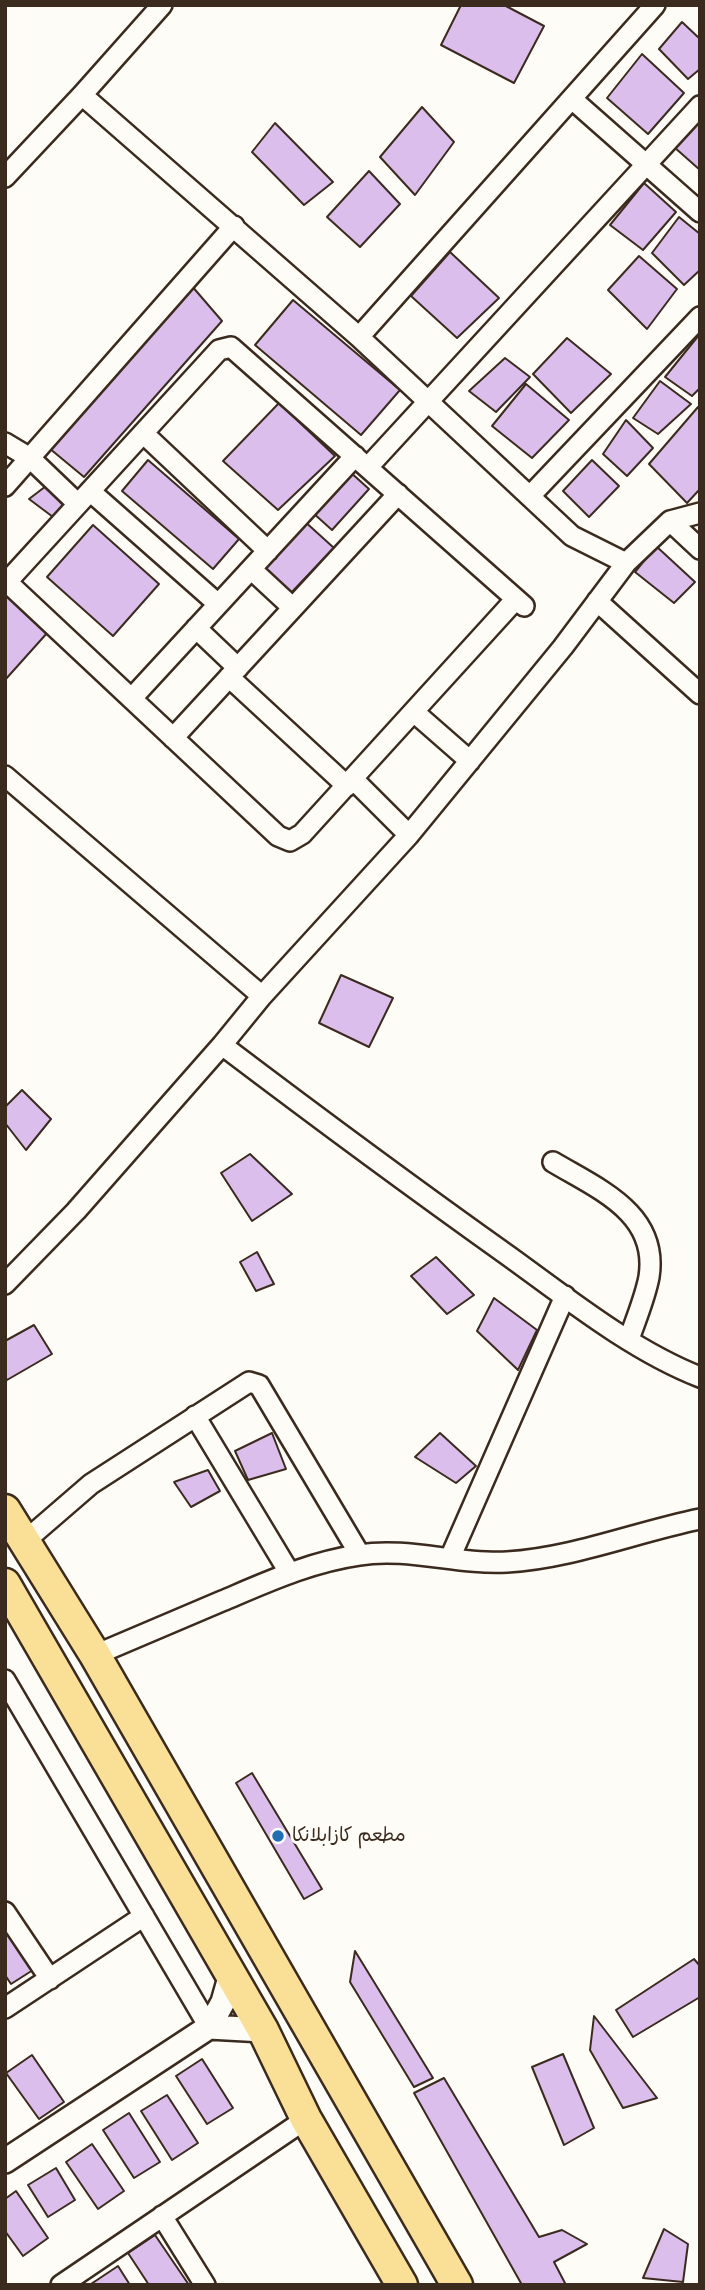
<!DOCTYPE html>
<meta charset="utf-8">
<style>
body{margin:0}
#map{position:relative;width:705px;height:2290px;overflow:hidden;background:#fdfcf7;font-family:"Balsamiq Sans",sans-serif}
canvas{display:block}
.frame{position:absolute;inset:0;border:7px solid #3b2a1e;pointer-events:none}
</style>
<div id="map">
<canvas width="705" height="2290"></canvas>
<div class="frame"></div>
</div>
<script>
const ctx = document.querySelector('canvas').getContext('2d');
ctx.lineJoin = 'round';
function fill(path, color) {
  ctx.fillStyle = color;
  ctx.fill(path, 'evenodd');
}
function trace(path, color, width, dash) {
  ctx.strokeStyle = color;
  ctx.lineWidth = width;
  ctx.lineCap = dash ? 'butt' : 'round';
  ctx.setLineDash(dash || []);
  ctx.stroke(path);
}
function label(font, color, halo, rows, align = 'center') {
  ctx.font = font + ' "Balsamiq Sans","Playpen Sans Arabic",sans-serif';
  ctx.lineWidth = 6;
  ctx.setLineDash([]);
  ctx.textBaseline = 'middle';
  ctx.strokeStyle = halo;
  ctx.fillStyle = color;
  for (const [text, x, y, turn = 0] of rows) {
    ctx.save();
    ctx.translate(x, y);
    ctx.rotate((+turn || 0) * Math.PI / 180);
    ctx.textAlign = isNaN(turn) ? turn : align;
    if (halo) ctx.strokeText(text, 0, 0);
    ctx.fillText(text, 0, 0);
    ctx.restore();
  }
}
const building = new Path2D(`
 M 461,5 L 504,5 L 544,26 L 514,83 L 441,45 Z
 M 682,22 L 700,39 L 700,69 L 688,79 L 659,49 Z
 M 642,54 L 684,93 L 648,134 L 607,98 Z
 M 422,107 L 454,142 L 415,195 L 380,157 Z
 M 700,120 L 700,170 L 674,147 Z
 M 275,123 L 333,182 L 304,205 L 252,152 Z
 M 369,171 L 400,204 L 360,247 L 327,217 Z
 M 644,183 L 676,212 L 643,250 L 610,225 Z
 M 679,217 L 700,234 L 700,270 L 684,285 L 652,253 Z
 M 450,252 L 499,298 L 457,338 L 411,296 Z
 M 639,256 L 677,289 L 647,329 L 608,290 Z
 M 191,285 L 222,321 L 84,477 L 49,448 Z
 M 293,300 L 400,390 L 361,435 L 255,345 Z
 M 699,335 L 700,388 L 692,396 L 665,377 Z
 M 567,338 L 611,374 L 571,413 L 533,374 Z
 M 505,358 L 530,377 L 496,412 L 469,391 Z
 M 660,381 L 691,404 L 658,434 L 633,418 Z
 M 526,384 L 569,420 L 532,458 L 492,426 Z
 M 279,403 L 335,456 L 278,510 L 223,461 Z
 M 698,407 L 700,409 L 700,489 L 687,503 L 649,464 Z
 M 626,420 L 653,448 L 627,476 L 603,454 Z
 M 148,460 L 239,539 L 213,569 L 122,491 Z
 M 592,460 L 619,486 L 589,517 L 563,491 Z
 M 349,471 L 369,489 L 332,530 L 312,512 Z
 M 46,486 L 67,509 L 53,517 L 29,499 Z
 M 302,519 L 334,548 L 289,595 L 258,566 Z
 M 93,525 L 159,584 L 113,636 L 47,577 Z
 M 656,546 L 695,582 L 674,603 L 635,572 Z
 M 5,594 L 48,632 L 5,680 Z
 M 341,975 L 393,998 L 369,1047 L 319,1023 Z
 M 22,1090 L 51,1119 L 26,1150 L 5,1123 L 5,1107 Z
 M 250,1154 L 292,1194 L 252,1221 L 221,1173 Z
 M 257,1252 L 274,1284 L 256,1291 L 240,1262 Z
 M 436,1257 L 474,1295 L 447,1314 L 411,1276 Z
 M 494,1298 L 537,1330 L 518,1370 L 477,1331 Z
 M 34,1325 L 52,1354 L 7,1380 L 5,1377 L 5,1341 Z
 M 272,1433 L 286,1469 L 248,1480 L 235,1451 Z
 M 440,1433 L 476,1466 L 456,1483 L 415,1457 Z
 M 208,1470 L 220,1491 L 191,1507 L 174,1482 Z
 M 252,1773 L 322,1889 L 304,1899 L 236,1783 Z
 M 5,1927 L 33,1970 L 11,1984 L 5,1975 Z
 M 355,1951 L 433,2078 L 414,2087 L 350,1982 Z
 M 694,1959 L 700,1966 L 700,1997 L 633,2037 L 616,2010 Z
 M 594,2016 L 657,2098 L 623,2108 L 590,2050 Z
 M 563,2054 L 594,2128 L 564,2145 L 532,2067 Z
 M 32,2055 L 64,2102 L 39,2119 L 6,2073 Z
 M 202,2059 L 233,2108 L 207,2124 L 176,2076 Z
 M 444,2078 L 539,2237 L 562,2230 L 587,2244 L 554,2262 L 566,2285 L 522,2285 L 414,2093 Z
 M 167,2095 L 198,2143 L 172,2160 L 141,2111 Z
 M 129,2113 L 160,2162 L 134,2178 L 103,2130 Z
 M 92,2144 L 124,2191 L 98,2209 L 66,2162 Z
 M 56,2168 L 75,2200 L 48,2217 L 28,2185 Z
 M 16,2191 L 48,2238 L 23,2256 L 5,2231 L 5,2199 Z
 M 664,2229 L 688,2244 L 683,2282 L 643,2278 Z
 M 155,2235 L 189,2285 L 149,2285 L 128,2253 Z
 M 118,2266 L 130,2285 L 91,2285 L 91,2284 Z`);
fill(building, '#dbbeec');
trace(building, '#3b2a1e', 2);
const minor = new Path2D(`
 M 82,95 L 359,337 L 572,536 L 626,563
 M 572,99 L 700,212
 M 5,177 L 82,95 L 162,5
 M 359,337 L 655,5
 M 143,433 L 268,551
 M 5,443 L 30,458 L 78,504
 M 368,467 L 700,106
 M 5,486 L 234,226
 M 90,491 L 218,604
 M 530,496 L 700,317
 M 670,521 L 700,549
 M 251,569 L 293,608
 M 7,582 L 278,836 L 290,841 L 302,834 L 515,600
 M 5,584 L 219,350 L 231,347 L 524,606
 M 597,601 L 700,694
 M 196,628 L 238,668
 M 229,677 L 347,786
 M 132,698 L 355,456
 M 414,712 L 470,761
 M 173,738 L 398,494
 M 5,776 L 262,996
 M 353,779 L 409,835
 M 222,1045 C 317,1117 413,1188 510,1257 C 568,1299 633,1351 700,1377
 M 553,1162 C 598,1189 659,1213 649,1277 C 645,1298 636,1319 629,1339
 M 5,1284 L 76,1211 L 222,1045 L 262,996 L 409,835 L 563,647 L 626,563 L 670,521 L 700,513
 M 195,1416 L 289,1572
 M 25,1541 L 91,1484 L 249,1382 L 259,1385 L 360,1555
 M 450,1558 L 565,1296
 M 95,1655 C 137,1637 180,1619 222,1601 C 267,1582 310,1562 359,1555 C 408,1547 458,1565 507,1562 C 573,1558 636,1532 700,1519
 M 5,1680 L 209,2027
 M 5,1912 L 50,1979
 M 5,2008 L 144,1916
 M 162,2216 L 205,2285
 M 61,2285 L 306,2119`);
const tertiary = new Path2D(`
 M 209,2027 L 263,2030
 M 5,2161 L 209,2027 L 223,2002 L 231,1974`);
const primary = new Path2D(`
 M 5,1510 L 95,1655 L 457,2285
 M 5,1584 L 263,2030 L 306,2119 L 402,2285`);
trace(minor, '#3b2a1e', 24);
trace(tertiary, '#3b2a1e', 28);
trace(primary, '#3b2a1e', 35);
trace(minor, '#fdfcf7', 19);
trace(tertiary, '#fdfcf7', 23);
trace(primary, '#fadf96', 30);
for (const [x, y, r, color] of [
 [278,1836,7,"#1f6fb2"]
]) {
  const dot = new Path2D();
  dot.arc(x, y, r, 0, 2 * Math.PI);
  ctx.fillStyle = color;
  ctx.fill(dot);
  trace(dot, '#fdfcf7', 2.5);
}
label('19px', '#3b2a1e', '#fdfcf7', [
 ["مطعم كازابلانكا",292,1836]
], 'left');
</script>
